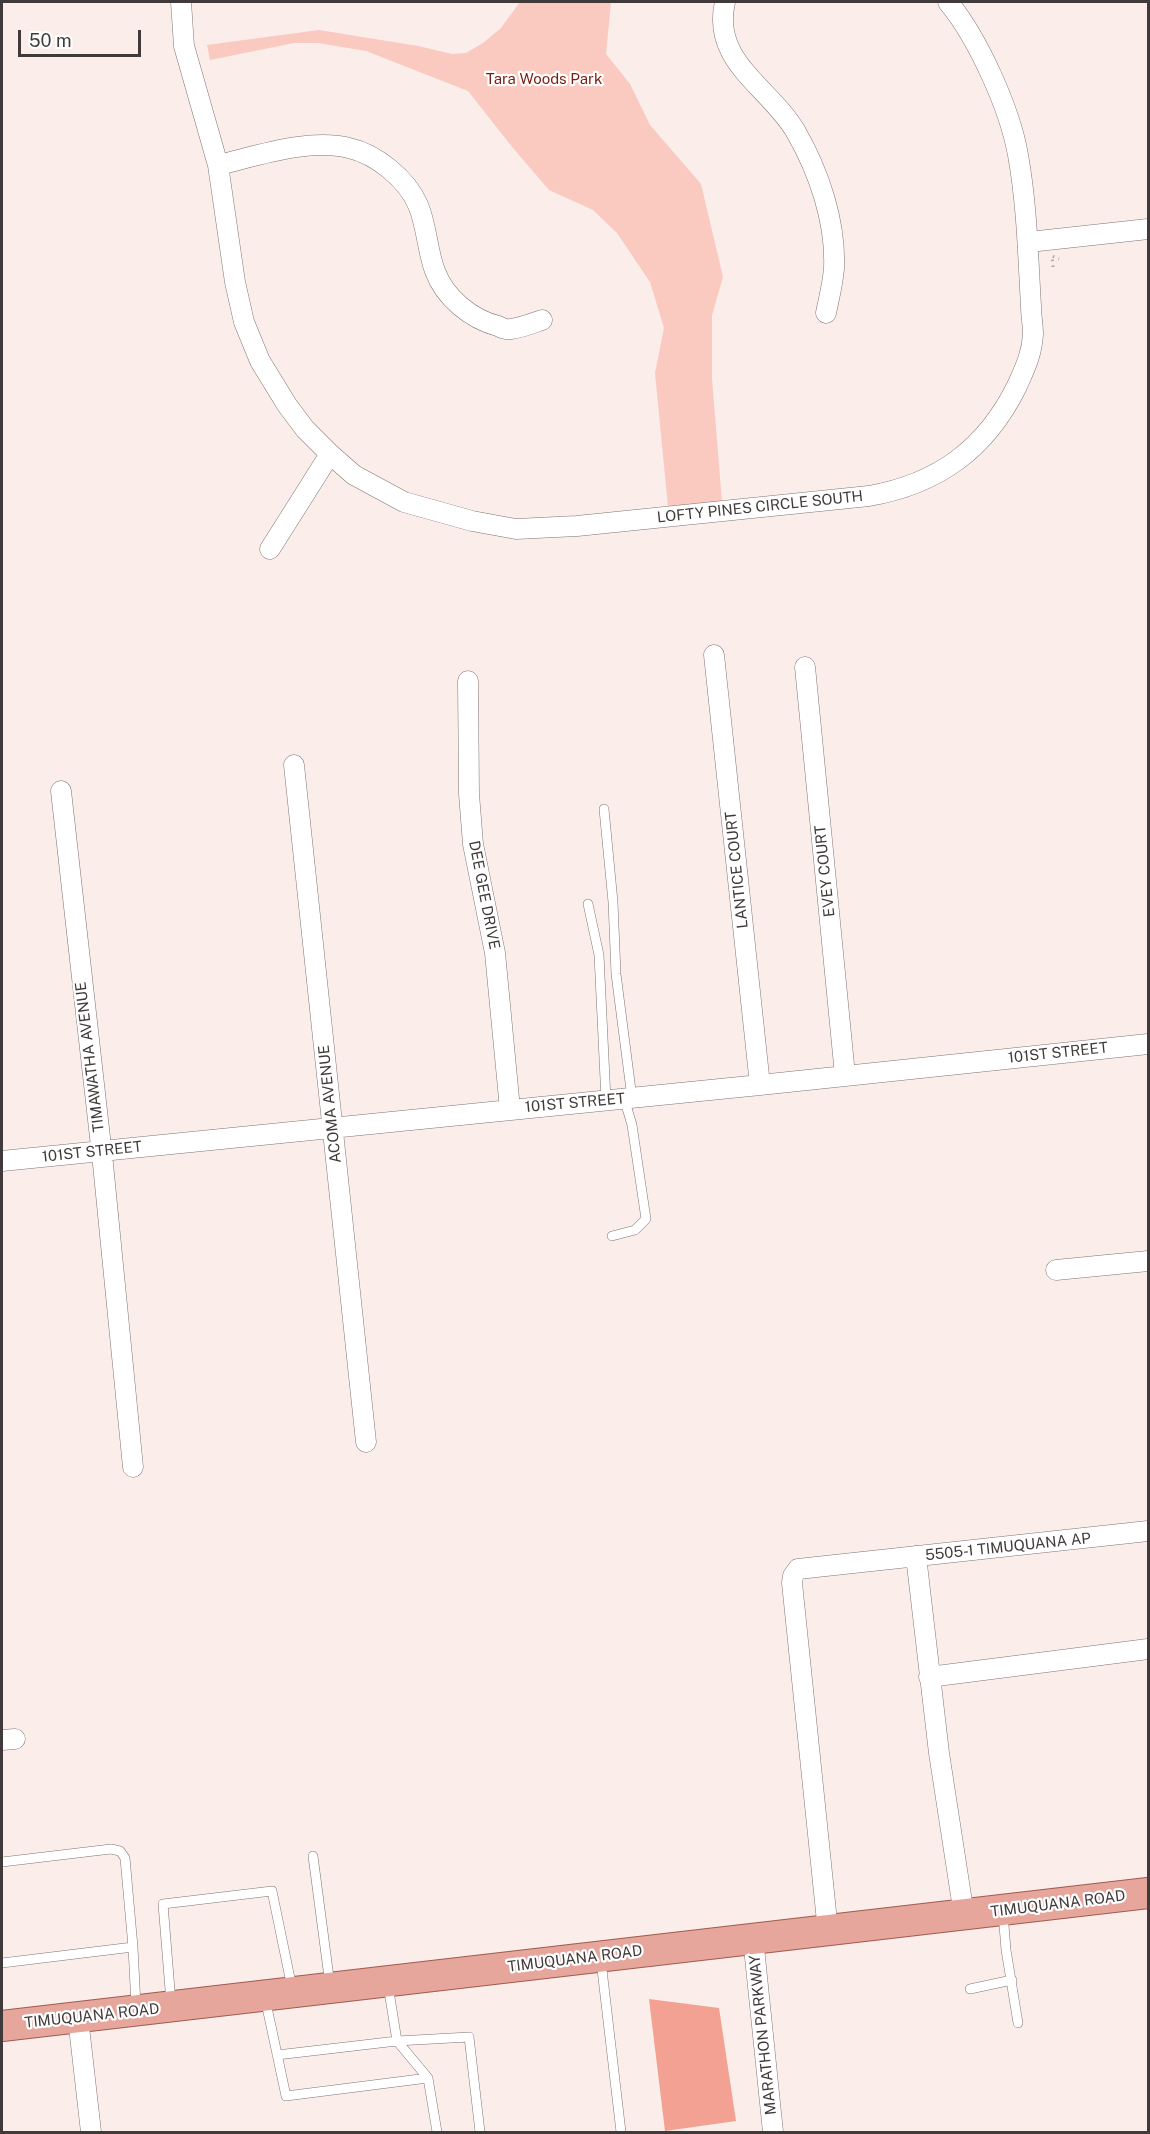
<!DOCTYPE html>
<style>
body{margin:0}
#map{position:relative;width:1150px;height:2134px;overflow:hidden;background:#faedea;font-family:"Public Sans",sans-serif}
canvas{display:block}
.frame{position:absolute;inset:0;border:3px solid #403b3a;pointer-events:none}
.scale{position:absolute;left:18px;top:30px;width:123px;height:27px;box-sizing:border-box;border:3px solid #403b3a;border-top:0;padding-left:8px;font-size:18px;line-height:21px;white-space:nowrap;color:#403b3a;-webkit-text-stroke:4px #fff;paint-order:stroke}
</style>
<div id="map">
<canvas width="1150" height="2134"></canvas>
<div class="frame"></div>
<div class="scale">50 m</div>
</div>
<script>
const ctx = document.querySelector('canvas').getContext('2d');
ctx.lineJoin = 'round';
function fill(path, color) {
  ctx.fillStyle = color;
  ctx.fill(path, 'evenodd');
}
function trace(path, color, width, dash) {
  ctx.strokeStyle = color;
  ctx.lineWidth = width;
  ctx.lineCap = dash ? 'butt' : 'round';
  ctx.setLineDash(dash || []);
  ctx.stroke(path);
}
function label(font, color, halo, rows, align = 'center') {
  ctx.font = font + ' "Public Sans",sans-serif';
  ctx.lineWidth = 4.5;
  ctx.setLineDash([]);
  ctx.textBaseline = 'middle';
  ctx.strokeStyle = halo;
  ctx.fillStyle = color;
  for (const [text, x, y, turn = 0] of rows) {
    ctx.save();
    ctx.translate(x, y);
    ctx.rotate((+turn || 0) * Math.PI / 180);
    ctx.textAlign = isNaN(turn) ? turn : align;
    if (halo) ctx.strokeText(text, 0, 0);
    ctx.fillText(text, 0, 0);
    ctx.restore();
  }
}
fill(new Path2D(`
 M 520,2 L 611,2 L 606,54 L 630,84 L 650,125 L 701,184 L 723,277 L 712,315 L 712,379 L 722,502 L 668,507 L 655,373 L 664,328 L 650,282 L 617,233 L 593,210 L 549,190 L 513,148 L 468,91 L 366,51 L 318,43 L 294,43 L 210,60 L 207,45 L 319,30 L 418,46 L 452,54 L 466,53 L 483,43 L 501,28 Z`), '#fac9c0');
fill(new Path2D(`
 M 649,1999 L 719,2008 L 736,2121 L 665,2131 Z`), '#f2a192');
const service = new Path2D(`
 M 604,809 L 613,902 L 616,974 L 632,1098
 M 588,904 L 599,955 L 606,1100
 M 612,1236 L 635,1230 L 646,1219 L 632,1125 L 624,1098
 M 313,1856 L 330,1985
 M 2,1862 L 111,1849 L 120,1851 L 125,1858 L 133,1947 L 136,2006
 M 1003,1913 L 1006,1950 L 1018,2023
 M 601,1961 L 621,2132
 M 2,1963 L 133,1947
 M 388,1985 L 397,2041 L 469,2037 L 480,2132
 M 970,1989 L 1012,1980
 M 265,1998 L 286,2096 L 428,2078 L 437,2132
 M 171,2002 L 163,1904 L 272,1891 L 292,1988
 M 277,2055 L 397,2041 L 428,2078`);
const minor = new Path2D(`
 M 181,2 L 184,46 L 218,165 L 235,282 L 244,322 L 260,361 L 287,405 L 305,429 L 330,454 L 354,475 L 404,502 L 472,521 L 516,529 L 577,526 L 869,496 C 938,484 986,449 1017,386 C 1025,368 1032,354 1033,334 C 1033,325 1031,316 1031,306 C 1028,256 1027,205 1018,155 C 1010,109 978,38 948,2
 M 725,2 C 711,62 770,87 796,132 C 819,172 836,222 834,268 C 833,283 829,298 826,313
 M 218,165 C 257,156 309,138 349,148 C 376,154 407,179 418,205 C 427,226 427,250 435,271 C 445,298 471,319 498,326 C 502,328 507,330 511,329 C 521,328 533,323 542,320
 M 1029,242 L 1148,229
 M 270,549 L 330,454
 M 714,655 L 760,1085
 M 805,667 L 845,1075
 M 468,681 L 469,794 L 473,844 L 495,953 L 510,1109
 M 294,765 L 366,1442
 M 61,791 L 103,1164 L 133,1467
 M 2,1161 L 760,1085 L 1148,1044
 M 1056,1270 L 1148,1261
 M 916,1556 L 939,1753 L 964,1915
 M 929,1677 L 1148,1649
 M 2,1740 L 15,1739
 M 828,1931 L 792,1583 L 793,1576 L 798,1569 L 1148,1531
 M 753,1938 L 773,2132
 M 78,2018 L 91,2132`);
const primary = new Path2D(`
 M 2,2026 L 1148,1893`);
trace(service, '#807573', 10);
trace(minor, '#807573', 21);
trace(primary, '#a25a4f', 32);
trace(new Path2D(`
 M 1053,267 L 1052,256 L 1059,259`), '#b0a6a4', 3, [1.5, 4.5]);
trace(service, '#fff', 9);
trace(minor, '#fff', 20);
trace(primary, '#e6a69c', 30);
label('15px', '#7a1c11', '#fff', [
 ["Tara Woods Park",544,79]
]);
label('15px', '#403b3a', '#fff', [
 ["LOFTY PINES CIRCLE SOUTH",760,507,-6],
 ["LANTICE COURT",737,870,-96],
 ["EVEY COURT",825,871,-96],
 ["DEE GEE DRIVE",484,895,79],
 ["101ST STREET",1058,1053,-6],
 ["TIMAWATHA AVENUE",90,1057,-97],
 ["101ST STREET",575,1103,-5],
 ["ACOMA AVENUE",330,1104,-96],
 ["101ST STREET",92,1152,-6],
 ["5505-1 TIMUQUANA AP",1008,1547,-6],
 ["TIMUQUANA ROAD",1058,1904,-7],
 ["TIMUQUANA ROAD",575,1959,-7],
 ["TIMUQUANA ROAD",92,2016,-6],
 ["MARATHON PARKWAY",763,2035,-96]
]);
</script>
